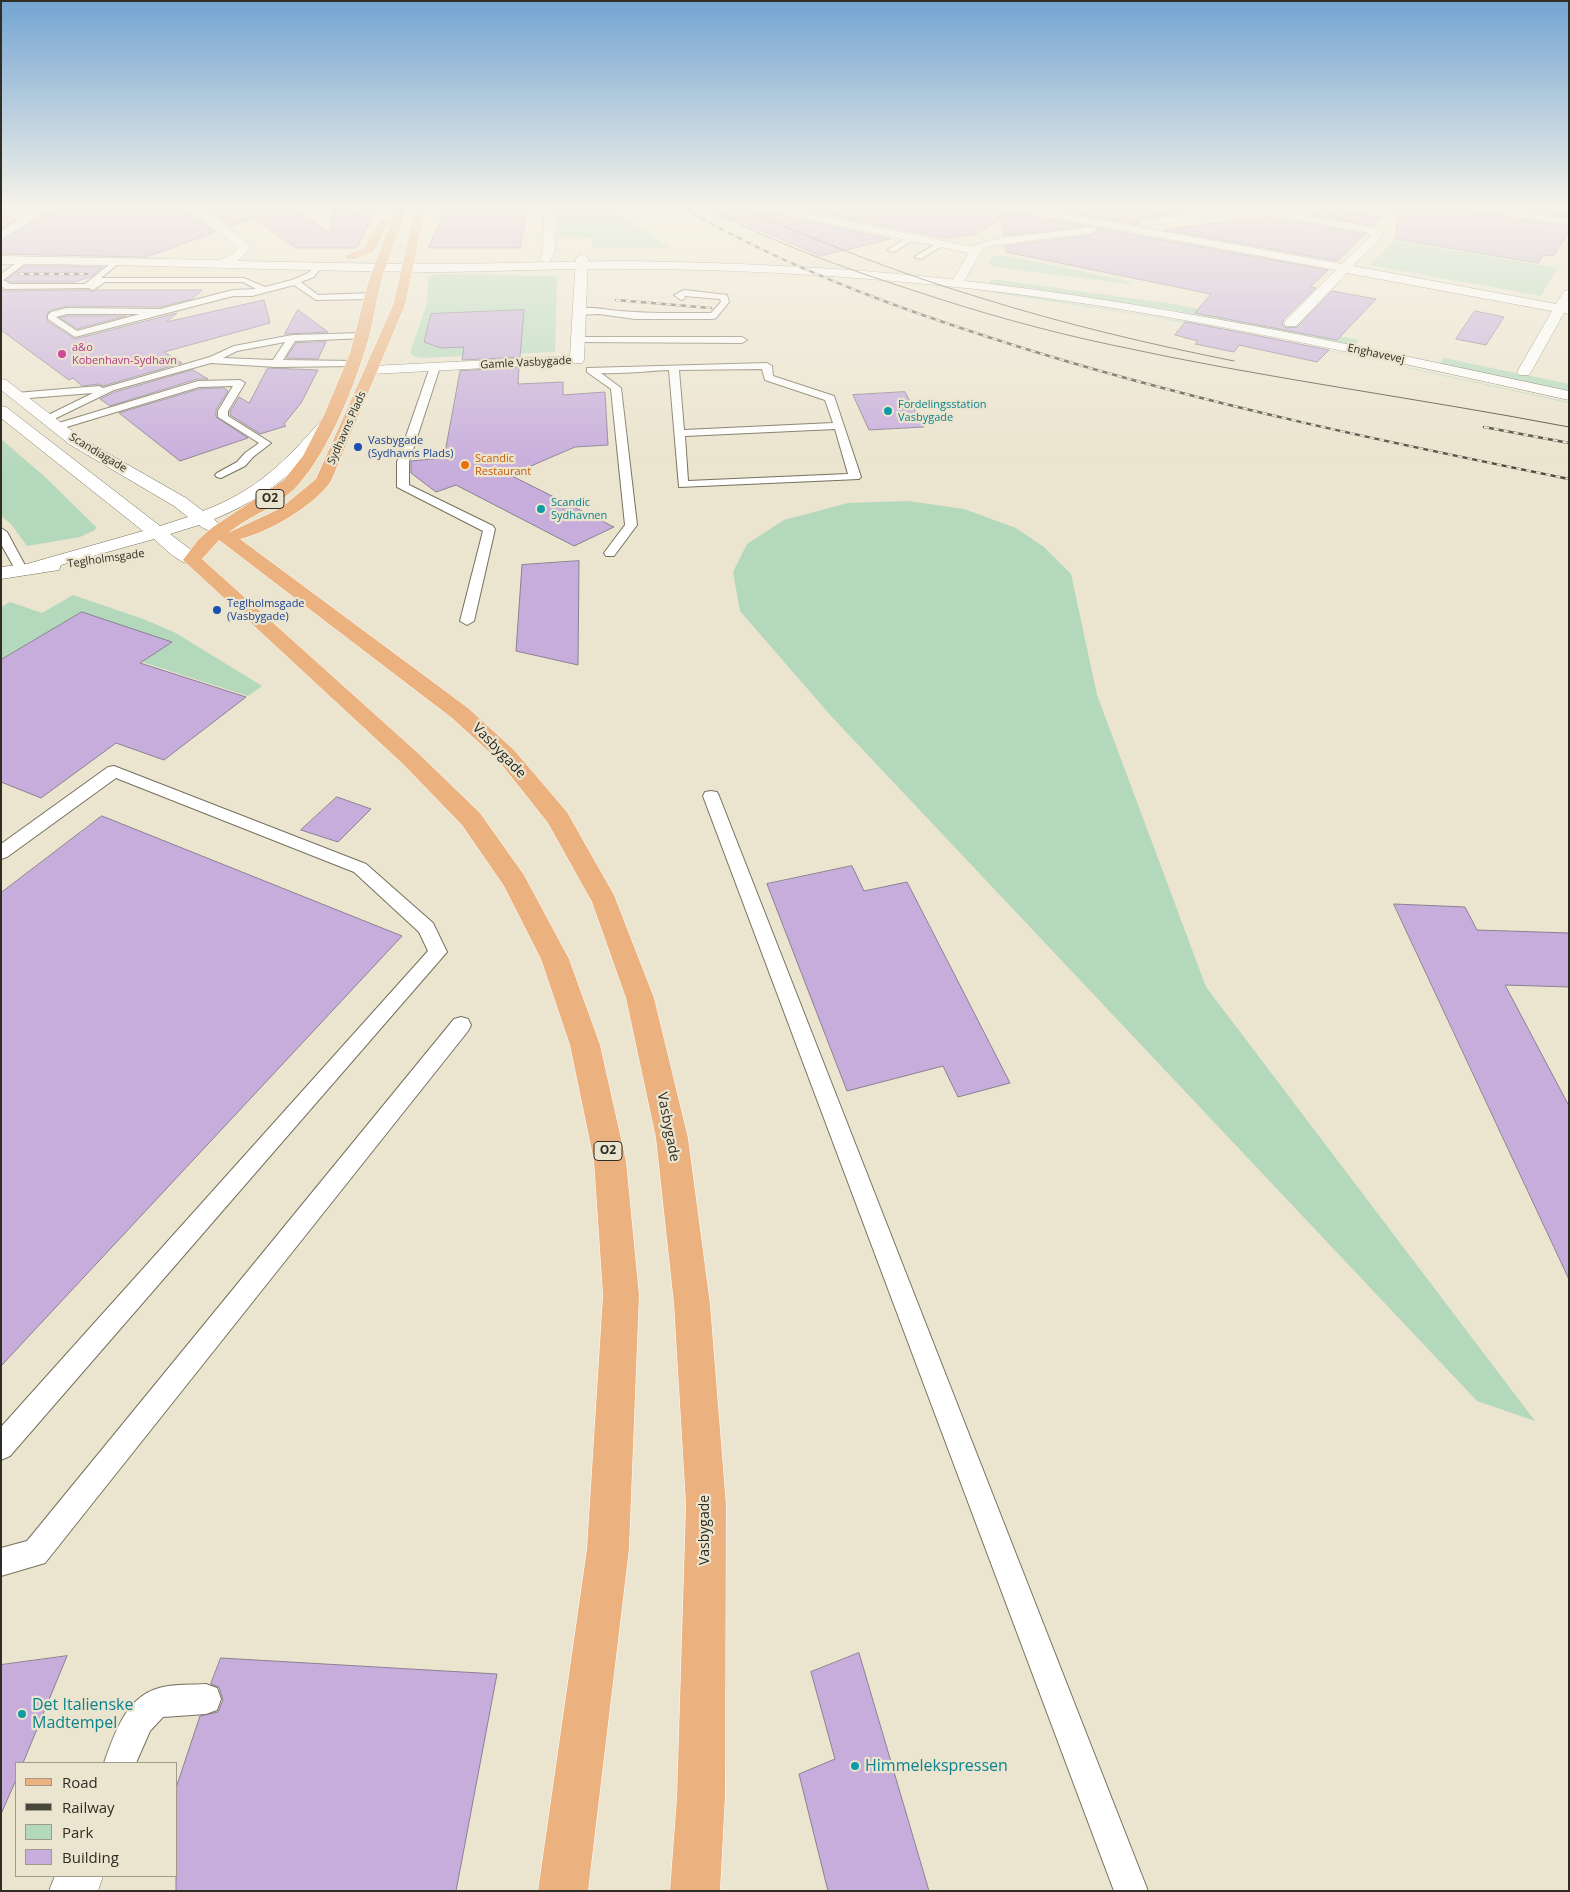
<!DOCTYPE html>
<style>
body{margin:0}
#map{position:relative;width:1570px;height:1892px;overflow:hidden;background:#ebe4ce;font-family:"Open Sans",sans-serif}
canvas{display:block}
.frame{position:absolute;inset:0;border:2px solid #2f2d24;pointer-events:none}
.legend{position:absolute;left:15px;top:1762px;width:162px;height:115px;box-sizing:border-box;background:#ebe4ce;border:1px solid #a09b8a;margin:0;padding:6px 9px;list-style:none;font-size:15px;color:#2f2d24}
.legend li{display:flex;align-items:center;gap:10px;height:25px}
.legend b{width:25px;border:1px solid #a09b8a}
</style>
<div id="map">
<canvas width="1570" height="1892"></canvas>
<div class="frame"></div>
<ul class="legend">
<li><b style="height:6px;background:#ebb17e"></b>Road</li>
<li><b style="height:6px;background:#49463b"></b>Railway</li>
<li><b style="height:14px;background:#b4d8bb"></b>Park</li>
<li><b style="height:14px;background:#c7addc"></b>Building</li>
</ul>
</div>
<script>
const ctx = document.querySelector('canvas').getContext('2d');
ctx.lineJoin = 'round';
function fill(path, color) {
  ctx.fillStyle = color;
  ctx.fill(path, 'evenodd');
}
function trace(path, color, width, dash) {
  ctx.strokeStyle = color;
  ctx.lineWidth = width;
  ctx.lineCap = dash ? 'butt' : 'round';
  ctx.setLineDash(dash || []);
  ctx.stroke(path);
}
function label(font, color, halo, rows, align = 'center') {
  ctx.font = font + ' "Open Sans",sans-serif';
  ctx.lineWidth = 4.5;
  ctx.setLineDash([]);
  ctx.textBaseline = 'middle';
  ctx.strokeStyle = halo;
  ctx.fillStyle = color;
  for (const [text, x, y, turn = 0] of rows) {
    ctx.save();
    ctx.translate(x, y);
    ctx.rotate((+turn || 0) * Math.PI / 180);
    ctx.textAlign = isNaN(turn) ? turn : align;
    if (halo) ctx.strokeText(text, 0, 0);
    ctx.fillText(text, 0, 0);
    ctx.restore();
  }
}
fill(new Path2D(`
 M 557,206 L 607,206 L 669,248 L 591,248 L 595,238 L 556,237 Z
 M 1394,240 L 1557,268 L 1541,296 L 1370,265 Z
 M 1002,255 L 1131,282 L 1128,284 L 995,267 L 988,263 L 993,256 Z
 M 438,274 L 554,276 L 557,278 L 555,352 L 421,358 L 413,356 L 410,352 L 427,303 L 428,277 Z
 M 992,279 L 1173,304 L 1359,340 L 1354,346 L 1168,309 L 989,284 Z
 M 986,289 L 1207,325 L 1393,364 L 1154,317 L 1008,295 L 985,291 Z
 M 1444,358 L 1569,384 L 1569,392 L 1440,364 Z
 M 1406,367 L 1569,402 L 1569,403 L 1407,368 Z
 M 1,439 L 44,476 L 96,527 L 95,530 L 80,537 L 27,546 L 11,524 L 1,516 Z
 M 908,501 L 964,509 L 1016,528 L 1044,547 L 1071,574 L 1097,695 L 1206,987 L 1535,1421 L 1477,1401 L 831,716 L 740,611 L 733,572 L 747,544 L 784,520 L 848,503 Z
 M 73,595 L 143,619 L 174,632 L 262,686 L 248,696 L 142,662 L 171,642 L 82,612 L 1,660 L 1,607 L 10,602 L 42,613 Z`), '#b4d8bb');
const building = new Path2D(`
 M 60,206 L 182,206 L 215,232 L 146,257 L 1,254 L 1,241 Z
 M 201,206 L 275,206 L 276,210 L 270,212 L 290,208 L 330,232 L 334,210 L 376,208 L 357,248 L 296,248 L 253,218 L 231,226 Z
 M 446,206 L 528,206 L 520,248 L 429,248 Z
 M 703,206 L 752,206 L 759,211 L 891,239 L 821,256 Z
 M 785,206 L 999,206 L 1006,211 L 1086,226 L 1004,236 L 1002,219 L 973,235 L 944,238 Z
 M 1036,206 L 1193,206 L 1183,213 L 1143,218 L 1137,222 L 1139,225 Z
 M 1399,206 L 1465,206 L 1472,211 L 1569,227 L 1569,232 L 1553,256 L 1543,255 L 1538,263 L 1396,239 Z
 M 1505,206 L 1543,206 L 1569,210 L 1569,217 Z
 M 1313,208 L 1331,211 L 1333,209 L 1382,217 L 1373,226 L 1314,215 Z
 M 1,210 L 16,220 L 1,229 Z
 M 1265,217 L 1315,225 L 1365,234 L 1337,261 L 1165,230 Z
 M 1096,228 L 1328,270 L 1310,287 L 1316,288 L 1284,319 L 1282,324 L 1286,328 L 1297,327 L 1332,291 L 1376,299 L 1337,340 L 1195,313 L 1211,294 L 1006,252 L 1005,246 L 1091,235 L 1099,231 Z
 M 25,266 L 55,266 L 103,267 L 92,276 L 75,282 L 10,282 L 6,280 Z
 M 1,289 L 5,291 L 89,290 L 92,292 L 96,290 L 202,290 L 192,299 L 160,307 L 67,306 L 51,310 L 47,314 L 47,321 L 75,339 L 177,313 L 166,322 L 264,300 L 270,323 L 164,352 L 182,363 L 103,386 L 99,384 L 82,386 L 73,378 L 69,380 L 1,330 Z
 M 298,310 L 328,332 L 285,334 Z
 M 524,310 L 520,357 L 462,360 L 464,347 L 441,348 L 424,342 L 431,314 Z
 M 1475,311 L 1504,317 L 1486,345 L 1456,339 Z
 M 67,316 L 126,316 L 77,329 L 60,318 Z
 M 1186,322 L 1254,335 L 1329,350 L 1317,362 L 1239,345 L 1234,352 L 1195,344 L 1198,341 L 1175,335 Z
 M 326,342 L 318,359 L 286,358 L 296,343 Z
 M 268,368 L 318,370 L 301,403 L 284,424 L 286,426 L 260,434 L 230,415 L 230,412 L 239,397 L 249,403 Z
 M 519,368 L 518,384 L 563,382 L 563,395 L 605,392 L 608,445 L 575,447 L 510,475 L 614,527 L 574,546 L 456,485 L 436,492 L 411,473 L 411,461 L 444,458 L 460,371 Z
 M 193,370 L 208,379 L 197,379 L 110,406 L 100,399 L 115,392 Z
 M 224,388 L 228,391 L 216,410 L 216,417 L 248,438 L 180,461 L 119,413 L 199,389 Z
 M 905,392 L 924,427 L 869,430 L 853,395 Z
 M 579,561 L 578,665 L 516,651 L 522,565 Z
 M 82,612 L 172,642 L 140,663 L 246,697 L 164,760 L 116,743 L 41,798 L 1,782 L 1,660 Z
 M 337,797 L 371,809 L 338,842 L 301,830 Z
 M 102,816 L 402,936 L 1,1366 L 1,893 Z
 M 852,866 L 864,891 L 907,882 L 1010,1083 L 958,1097 L 943,1066 L 847,1091 L 767,884 Z
 M 1394,904 L 1465,907 L 1477,930 L 1569,933 L 1569,987 L 1505,985 L 1569,1106 L 1569,1279 Z
 M 859,1653 L 929,1891 L 828,1891 L 799,1774 L 835,1759 L 811,1672 Z
 M 67,1656 L 23,1763 L 16,1763 L 16,1780 L 1,1814 L 1,1665 Z
 M 221,1658 L 497,1674 L 456,1891 L 176,1891 L 176,1788 L 200,1716 L 218,1712 L 223,1700 L 219,1687 L 211,1684 Z`);
fill(building, '#c7addc');
trace(building, '#8a8093', 1);
const service = new Path2D(`
 M 909,236 L 916,238 L 894,252 L 887,250 Z
 M 939,242 L 946,244 L 921,259 L 914,257 Z
 M 23,258 L 30,260 L 3,280 L 10,284 L 85,284 L 116,259 L 119,259 L 119,263 L 101,278 L 244,278 L 265,287 L 292,280 L 308,273 L 318,264 L 322,266 L 314,277 L 301,282 L 318,295 L 373,293 L 377,296 L 373,299 L 316,300 L 294,285 L 252,296 L 233,296 L 75,337 L 48,319 L 48,315 L 51,312 L 67,308 L 160,309 L 233,290 L 256,289 L 243,282 L 105,282 L 93,290 L 89,288 L 5,289 L 1,286 L 1,274 ZM 67,314 L 140,314 L 77,331 L 56,317 Z
 M 684,290 L 727,295 L 729,302 L 716,318 L 713,319 L 635,319 L 599,314 L 579,315 L 575,312 C 582,306 599,308 609,310 C 643,314 676,313 711,313 L 721,302 L 720,299 L 685,296 L 684,299 L 681,300 L 674,295 Z
 M 363,333 L 368,336 L 366,338 L 295,341 L 283,360 L 354,361 L 357,362 L 357,366 L 276,367 L 211,363 L 114,390 L 46,423 L 42,422 L 41,420 L 42,418 L 93,393 L 16,399 L 11,396 L 16,393 L 99,386 L 103,388 L 210,357 L 234,346 L 292,335 ZM 285,342 L 273,360 L 223,358 L 237,351 Z
 M 578,337 L 742,337 L 747,340 L 742,343 L 575,342 L 573,340 Z
 M 767,363 L 772,366 L 773,376 L 834,396 L 861,477 L 859,479 L 679,487 L 669,370 C 646,371 624,374 601,373 L 621,388 L 637,525 L 614,556 L 606,556 L 604,553 L 625,525 L 611,389 L 587,372 L 587,368 ZM 762,369 L 765,380 L 825,400 L 833,423 L 684,430 L 679,370 ZM 835,429 L 848,474 L 688,481 L 685,436 Z
 M 435,364 L 440,367 L 409,462 L 409,485 L 493,526 L 495,529 L 474,621 L 467,625 L 460,621 L 483,531 L 397,487 L 397,462 L 430,367 Z
 M 240,380 L 245,383 L 228,411 L 228,416 L 271,443 L 253,457 L 245,466 L 221,478 L 217,477 L 215,475 L 217,473 L 237,462 L 245,453 L 259,443 L 218,417 L 218,411 L 233,386 L 199,387 L 60,429 L 52,429 L 51,427 L 52,425 L 198,381 Z
 M 1,528 L 7,532 L 27,569 L 26,572 L 16,572 L 15,569 L 1,544 Z
 M 114,766 L 366,864 L 433,923 L 447,952 L 10,1456 L 1,1460 L 1,1427 L 428,951 L 419,932 L 354,872 L 116,778 L 7,857 L 1,859 L 1,844 L 108,767 Z
 M 711,791 L 717,792 L 719,796 L 1148,1891 L 1114,1891 L 703,796 L 705,792 Z
 M 461,1017 L 468,1019 L 471,1025 L 468,1031 L 45,1563 L 1,1576 L 1,1548 L 27,1541 L 454,1019 Z
 M 206,1684 L 217,1688 L 221,1699 L 217,1710 L 206,1714 L 163,1717 L 150,1731 L 136,1763 L 104,1763 C 115,1732 127,1694 163,1687 C 177,1684 192,1685 206,1684 Z`);
const minor = new Path2D(`
 M 42,206 L 55,206 L 1,239 L 1,231 Z
 M 544,206 L 554,206 L 555,251 L 550,261 L 546,263 L 540,259 L 543,251 Z
 M 754,206 L 775,206 L 973,247 L 975,245 L 995,239 L 1091,227 L 1097,230 L 1091,233 L 996,245 L 983,249 L 961,286 L 957,287 L 951,283 L 969,253 L 759,209 Z
 M 1001,206 L 1024,206 L 1342,264 L 1371,235 L 1365,232 L 1255,212 L 1144,226 L 1139,223 L 1144,220 L 1252,206 L 1284,206 L 1273,210 L 1368,226 L 1384,234 L 1382,236 L 1353,266 L 1556,304 L 1564,291 L 1568,290 L 1569,314 L 1564,313 L 1531,372 L 1529,375 L 1519,375 L 1517,372 L 1552,311 L 1347,273 L 1296,326 L 1286,326 L 1284,323 L 1286,320 L 1336,270 L 1006,209 Z
 M 1467,206 L 1493,206 L 1569,219 L 1569,225 L 1472,209 Z
 M 582,254 L 588,258 L 584,360 L 582,363 L 372,374 L 367,373 L 365,370 L 367,367 L 372,366 L 570,356 L 576,258 Z
 M 55,1876 L 103,1876 L 98,1891 L 49,1891 Z`);
const tertiary = new Path2D(`
 M 184,206 C 187,206 192,205 196,206 C 206,209 243,237 250,246 L 243,257 L 237,261 C 302,262 367,264 432,264 C 498,264 563,261 628,261 C 702,262 777,265 851,270 C 1094,288 1331,340 1569,391 L 1569,400 C 1360,354 1150,306 937,285 C 834,275 731,269 628,269 C 562,268 495,272 429,272 C 286,271 144,264 1,264 L 1,256 L 219,260 L 234,253 L 238,247 Z
 M 1,379 L 6,380 L 81,438 L 186,498 L 203,511 C 258,490 287,460 324,417 L 334,417 L 337,420 C 306,465 265,499 214,519 L 221,526 L 218,530 C 210,532 206,530 199,525 L 170,534 L 199,556 L 201,560 L 199,564 C 182,568 166,549 154,539 L 61,565 L 59,570 L 1,579 L 1,567 L 27,564 L 143,531 L 1,418 L 1,406 L 6,407 L 160,526 L 188,517 L 174,506 L 69,444 L 1,390 Z`);
const primary = new Path2D(`
 M 396,206 L 406,206 C 400,232 388,256 381,282 C 376,300 374,319 369,337 C 356,383 329,451 297,486 C 279,506 249,516 228,533 L 281,508 L 316,479 L 393,305 L 416,206 L 426,206 L 405,305 L 331,481 C 314,506 269,532 240,539 L 468,708 L 514,750 L 567,812 L 614,895 L 654,998 L 688,1138 L 710,1304 L 726,1505 L 725,1797 L 720,1891 L 670,1891 L 677,1797 L 686,1505 L 674,1304 L 656,1138 L 626,998 L 592,902 L 548,823 L 498,760 L 452,718 L 219,540 L 202,559 L 419,754 L 480,813 L 524,875 L 569,959 L 600,1045 L 626,1161 L 639,1295 L 629,1549 L 588,1891 L 538,1891 L 587,1549 L 603,1295 L 594,1161 L 570,1045 L 541,959 L 504,886 L 462,825 L 403,764 L 183,560 L 198,540 L 213,527 L 284,480 L 303,456 L 324,415 L 350,353 L 368,283 Z
 M 384,219 L 389,222 L 373,252 L 355,259 L 347,259 L 345,257 L 347,255 L 364,248 L 379,222 Z`);
trace(service, '#76705d', 2);
trace(minor, '#76705d', 1);
trace(tertiary, '#76705d', 1);
trace(primary, '#fff', 1);
fill(service, '#fff');
fill(minor, '#fff');
fill(tertiary, '#fff');
fill(primary, '#ebb17e');
trace(new Path2D(`
 M 704,206 C 771,242 841,267 912,290 C 978,312 1045,331 1112,345 C 1263,378 1417,398 1569,427
 M 737,206 C 817,241 898,273 981,298 C 1064,324 1149,344 1234,361`), '#49463b', 1);
const rail = new Path2D(`
 M 680,206 C 793,272 915,315 1039,353 C 1213,406 1391,443 1569,479
 M 19,274 L 87,274
 M 616,300 L 711,308
 M 1484,427 L 1569,443`);
trace(rail, '#49463b', 2.5);
trace(rail, '#ebe4ce', 2, [5]);
const sky = ctx.createLinearGradient(0, 0, 0, 471);
sky.addColorStop(0, '#73a4d2');
sky.addColorStop(0.44, '#f6f3e9');
sky.addColorStop(1, '#f6f3e900');
ctx.fillStyle = sky;
ctx.fillRect(0, 0, 1570, 471);
for (const [x, y, r, color] of [
 [62,354,5,"#d1479c"],
 [888,411,5,"#0f9aa8"],
 [358,447,5,"#1a4fb4"],
 [465,465,5,"#e8710a"],
 [541,509,5,"#0f9aa8"],
 [217,610,5,"#1a4fb4"],
 [22,1714,5,"#0f9aa8"],
 [855,1766,5,"#0f9aa8"]
]) {
  const dot = new Path2D();
  dot.arc(x, y, r, 0, 2 * Math.PI);
  ctx.fillStyle = color;
  ctx.fill(dot);
  trace(dot, '#ebe4ce', 2);
}
label('11px', '#b23c85', '#ebe4ce', [
 ["a&o",72,348],
 ["Kobenhavn-Sydhavn",72,361]
], 'left');
label('11px', '#2f2d24', '#ebe4ce', [
 ["Enghavevej",1376,354,12],
 ["Gamle Vasbygade",526,363,-3],
 ["Sydhavns Plads",347,428,-66],
 ["Scandiagade",98,453,31],
 ["Teglholmsgade",106,559,-8]
]);
label('11px', '#0d838f', '#ebe4ce', [
 ["Fordelingsstation",898,405],
 ["Vasbygade",898,418],
 ["Scandic",551,503],
 ["Sydhavnen",551,516]
], 'left');
label('11px', '#164399', '#ebe4ce', [
 ["Vasbygade",368,441],
 ["(Sydhavns Plads)",368,454],
 ["Teglholmsgade",227,604],
 ["(Vasbygade)",227,617]
], 'left');
label('11px', '#c56008', '#ebe4ce', [
 ["Scandic",475,459],
 ["Restaurant",475,472]
], 'left');
for (const [x, y, w] of [
 [270,499,28],
 [608,1151,28]
]) {
  const box = new Path2D();
  box.roundRect(x - w / 2, y - 9.5, w, 19, 4);
  ctx.fillStyle = '#ebe4ce';
  ctx.fill(box);
  trace(box, '#2f2d24', 1);
}
label('bold 12px', '#2f2d24', null, [
 ["O2",270,499],
 ["O2",608,1151]
]);
label('14px', '#2f2d24', '#ebe4ce', [
 ["Vasbygade",499,751,46],
 ["Vasbygade",668,1127,79],
 ["Vasbygade",705,1530,-90]
]);
label('16px', '#0d838f', '#ebe4ce', [
 ["Det Italienske",32,1705],
 ["Madtempel",32,1723],
 ["Himmelekspressen",865,1766]
], 'left');
</script>
